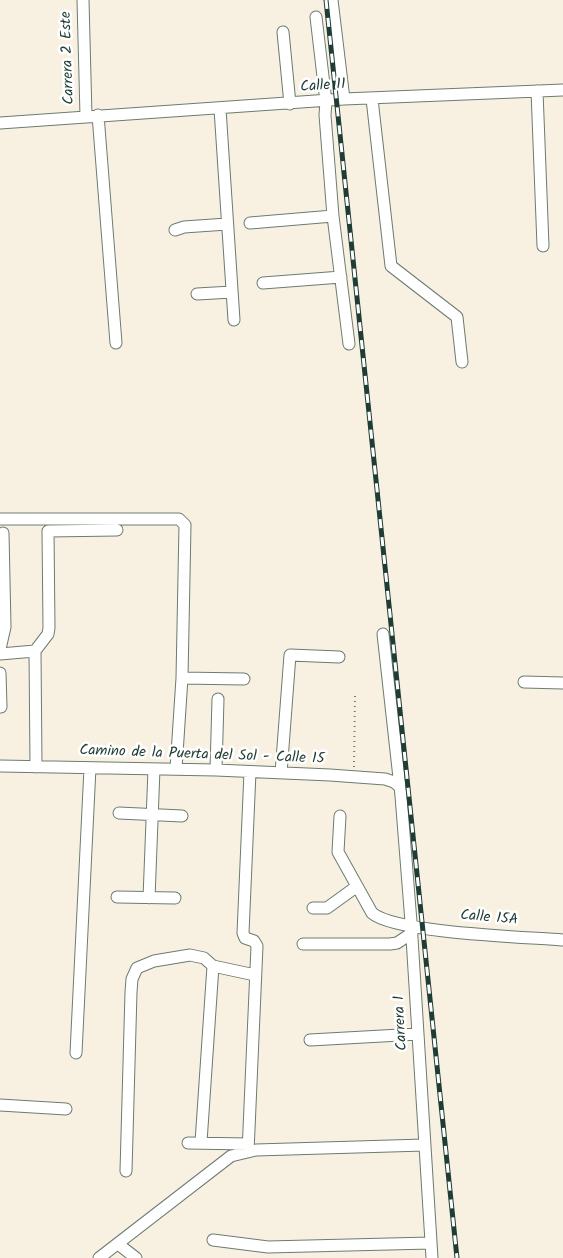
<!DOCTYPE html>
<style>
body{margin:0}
canvas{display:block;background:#f8f1e2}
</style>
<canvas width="563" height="1258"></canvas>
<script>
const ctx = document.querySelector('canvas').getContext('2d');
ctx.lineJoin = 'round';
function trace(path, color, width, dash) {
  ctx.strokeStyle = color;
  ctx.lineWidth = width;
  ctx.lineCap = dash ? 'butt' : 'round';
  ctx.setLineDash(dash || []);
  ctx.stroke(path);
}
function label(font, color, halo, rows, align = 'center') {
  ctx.font = font + ' Kalam,sans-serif';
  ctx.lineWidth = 5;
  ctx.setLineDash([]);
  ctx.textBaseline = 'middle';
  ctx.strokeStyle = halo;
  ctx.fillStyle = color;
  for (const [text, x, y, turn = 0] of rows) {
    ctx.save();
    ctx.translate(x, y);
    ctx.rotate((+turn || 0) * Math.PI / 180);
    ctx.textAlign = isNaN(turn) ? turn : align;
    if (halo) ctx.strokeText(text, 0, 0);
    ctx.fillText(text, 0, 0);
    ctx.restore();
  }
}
const minor = new Path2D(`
 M 83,0 L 86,116
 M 332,0 L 344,99
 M 316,17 L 326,102 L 325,115 L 333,216 L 349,344
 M 283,32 L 290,104
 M 537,91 L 543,246
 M 372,99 L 391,266 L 457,317 L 462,362
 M 220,109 L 234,320
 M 98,115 L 116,343
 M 0,123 L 344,99 L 563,90
 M 250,223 L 333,216
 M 175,230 L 184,227 L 227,224
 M 263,283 L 341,277
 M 197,294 L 232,292
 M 0,519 L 179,519 L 185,525 L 182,678 L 176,769
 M 383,634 L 401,796 L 411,922 L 432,1258
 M 0,649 L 5,627 L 3,533
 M 0,654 L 35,651
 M 0,673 L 1,707
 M 182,678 L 244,679
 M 524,682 L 563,683
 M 0,766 L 216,770 L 330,775 L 385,779 L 394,782 L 400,787
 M 36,767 L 35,651 L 48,634 L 49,628 L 48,531 L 117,530
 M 216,770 L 218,699
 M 281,773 L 290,655 L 339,657
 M 119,813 L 182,816
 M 340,816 L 338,852 L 372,913 C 395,933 526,937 563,940
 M 117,897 L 175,898
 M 149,898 L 154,769
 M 313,908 L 327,908 L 356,887
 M 303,944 L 390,944 L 397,943 L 412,933
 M 310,1040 L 418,1034
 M 76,1053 L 90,768
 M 0,1105 L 66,1109
 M 201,1142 L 213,966
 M 188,1143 L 248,1144
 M 248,1152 L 257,946 L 254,941 L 245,938 L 243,933 L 250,772
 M 126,1171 L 131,992 L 132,979 L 137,968 L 154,961 L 190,955 L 204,958 L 213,966 L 255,975
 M 213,1240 L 268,1247 L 430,1243
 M 118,1244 L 136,1258
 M 99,1258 L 231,1156 L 256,1150 L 424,1145`);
trace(minor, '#6b7c71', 13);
trace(new Path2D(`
 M 354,767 L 355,694`), '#6b7c71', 2, [1, 4]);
trace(minor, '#fff', 11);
const rail = new Path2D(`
 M 326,0 L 457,1258`);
trace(rail, '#1f3d34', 5);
trace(rail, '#fff', 3, [9]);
label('15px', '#1f3d34', '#fff', [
 ["Carrera 2 Este",69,58,-92],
 ["Calle 11",323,87,-4],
 ["Camino de la Puerta del Sol - Calle 15",202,756,2],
 ["Calle 15A",489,919,5],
 ["Carrera 1",402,1023,-93]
]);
</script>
